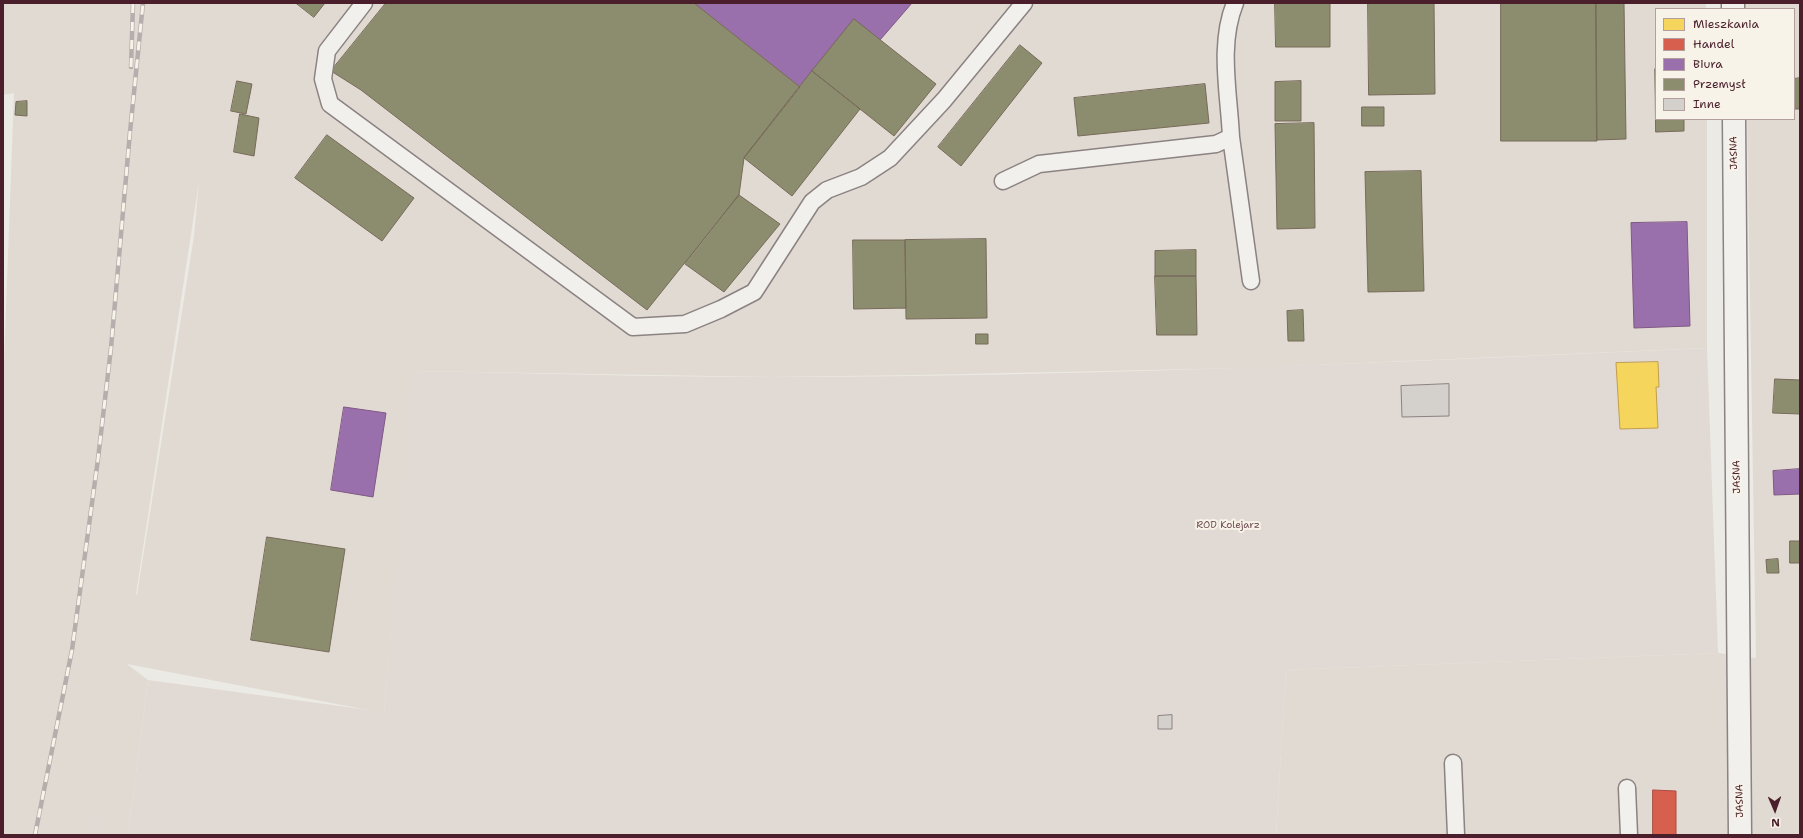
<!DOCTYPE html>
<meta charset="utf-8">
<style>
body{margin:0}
#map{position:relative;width:1803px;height:838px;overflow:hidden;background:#eceae4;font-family:"Shantell Sans",sans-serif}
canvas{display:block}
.frame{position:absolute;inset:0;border:4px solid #4a1f2b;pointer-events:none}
.legend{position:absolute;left:1655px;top:8px;width:140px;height:112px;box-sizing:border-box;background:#f7f3e8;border:1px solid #b29e9c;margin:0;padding:5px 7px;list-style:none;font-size:12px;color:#4a1f2b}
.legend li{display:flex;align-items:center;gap:8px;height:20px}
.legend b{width:20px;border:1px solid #b29e9c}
.north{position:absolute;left:1755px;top:790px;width:40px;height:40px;-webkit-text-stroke:3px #f7f3e8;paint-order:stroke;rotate:178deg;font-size:11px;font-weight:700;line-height:16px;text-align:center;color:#4a1f2b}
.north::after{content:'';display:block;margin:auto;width:14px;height:18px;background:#4a1f2b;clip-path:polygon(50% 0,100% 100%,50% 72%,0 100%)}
</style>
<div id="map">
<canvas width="1803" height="838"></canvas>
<div class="frame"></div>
<ul class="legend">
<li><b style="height:11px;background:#f6d55c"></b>Mieszkania</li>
<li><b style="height:11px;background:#d6604d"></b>Handel</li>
<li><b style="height:11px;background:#9970ab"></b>Biura</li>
<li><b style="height:11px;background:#8c8c6e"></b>Przemysł</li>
<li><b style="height:11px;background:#d4d0cc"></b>Inne</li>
</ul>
<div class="north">N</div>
</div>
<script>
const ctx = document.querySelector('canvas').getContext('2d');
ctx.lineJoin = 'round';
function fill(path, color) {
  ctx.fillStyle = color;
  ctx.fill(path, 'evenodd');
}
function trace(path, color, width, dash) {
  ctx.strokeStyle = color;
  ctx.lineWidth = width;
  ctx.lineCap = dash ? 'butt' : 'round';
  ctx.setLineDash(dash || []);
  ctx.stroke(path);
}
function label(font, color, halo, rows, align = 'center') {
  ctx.font = font + ' "Shantell Sans",sans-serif';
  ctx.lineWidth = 4;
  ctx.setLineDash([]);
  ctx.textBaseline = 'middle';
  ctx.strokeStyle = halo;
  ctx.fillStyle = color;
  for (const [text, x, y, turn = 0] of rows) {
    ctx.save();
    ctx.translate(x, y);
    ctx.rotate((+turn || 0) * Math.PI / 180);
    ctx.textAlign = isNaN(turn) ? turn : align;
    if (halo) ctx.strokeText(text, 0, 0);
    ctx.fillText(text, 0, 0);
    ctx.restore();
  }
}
fill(new Path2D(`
 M 3,3 L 1706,3 L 1706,9 L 1656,9 L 1656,119 L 1707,119 L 1707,348 L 1245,368 L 917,375 L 770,377 L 413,371 L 384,713 L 127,664 L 148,680 L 128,835 L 3,835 L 3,389 L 14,93 L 3,95 ZM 199,182 L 194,236 L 137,595 L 136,594 Z
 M 1745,3 L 1800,3 L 1800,835 L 1276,835 L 1286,670 L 1718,653 L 1756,658 L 1747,119 L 1794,119 L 1794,9 L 1745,9 Z`), '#e1dad3');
fill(new Path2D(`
 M 1707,348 L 1718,653 L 1286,670 L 1276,835 L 128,835 L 148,680 L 384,712 L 412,371 C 532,373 651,377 770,377 C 1083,377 1395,362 1707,348 Z
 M 93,809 L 108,817 L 106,835 L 83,835 Z`), '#e1dad4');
const homes = new Path2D(`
 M 1658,362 L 1659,387 L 1656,387 L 1658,428 L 1620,429 L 1616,363 Z`);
fill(homes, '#f6d55c');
trace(homes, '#c29e4d', 1);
const shops = new Path2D(`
 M 1653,790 L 1676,791 L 1676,835 L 1653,835 Z`);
fill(shops, '#d6604d');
trace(shops, '#ac4c43', 1);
const offices = new Path2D(`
 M 694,3 L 912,3 L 880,40 L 854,19 L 800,87 Z
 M 1687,222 L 1690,326 L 1634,328 L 1631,223 Z
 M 344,407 L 386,413 L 373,497 L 331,490 Z
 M 1800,469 L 1800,494 L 1774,495 L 1773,471 Z`);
fill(offices, '#9970ab');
trace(offices, '#815885', 1);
const industry = new Path2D(`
 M 296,3 L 325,3 L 314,17 Z
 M 386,3 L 694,3 L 800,87 L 744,158 L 739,195 L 647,310 L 361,90 L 331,71 Z
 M 1275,3 L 1330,3 L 1330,47 L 1276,47 Z
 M 1368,3 L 1434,3 L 1435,94 L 1369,95 Z
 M 1501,3 L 1596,3 L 1597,141 L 1501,141 Z
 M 1596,3 L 1624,3 L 1626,139 L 1597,140 Z
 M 854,19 L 936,84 L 894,136 L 812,71 Z
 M 1020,45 L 1042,63 L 961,166 L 938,147 Z
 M 1655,69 L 1656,119 L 1684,119 L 1684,131 L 1656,132 Z
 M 812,71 L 860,109 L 792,196 L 744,158 Z
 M 1800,78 L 1800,109 L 1794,109 L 1794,79 Z
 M 237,81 L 252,84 L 246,114 L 231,111 Z
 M 1301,81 L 1301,121 L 1275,121 L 1275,82 Z
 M 1205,84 L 1209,123 L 1078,136 L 1074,98 Z
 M 27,101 L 27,116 L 15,115 L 16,102 Z
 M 1362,107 L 1384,107 L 1384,126 L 1362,126 Z
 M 240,114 L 259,118 L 254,156 L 234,152 Z
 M 1314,123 L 1315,228 L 1277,229 L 1275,124 Z
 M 327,135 L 414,198 L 382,241 L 295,178 Z
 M 1421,171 L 1424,291 L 1368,292 L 1365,172 Z
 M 739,195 L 780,224 L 724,292 L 685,264 Z
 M 986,239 L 987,318 L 906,319 L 905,240 Z
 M 853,240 L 905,240 L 906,308 L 854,309 Z
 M 1196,250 L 1196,276 L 1155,276 L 1155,251 Z
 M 1155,276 L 1196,276 L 1197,335 L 1157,335 Z
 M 1303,310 L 1304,341 L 1288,341 L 1287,311 Z
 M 976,334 L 988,334 L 988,344 L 976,344 Z
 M 1775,379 L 1800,380 L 1800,414 L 1773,413 Z
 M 267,537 L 345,549 L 329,652 L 251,640 Z
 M 1790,541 L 1800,541 L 1800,563 L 1790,563 Z
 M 1778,559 L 1779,573 L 1767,573 L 1766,560 Z`);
fill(industry, '#8c8c6e');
trace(industry, '#786b5a', 1);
const building = new Path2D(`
 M 1449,384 L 1449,416 L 1402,417 L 1401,386 Z
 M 1172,715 L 1172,729 L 1158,729 L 1158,716 Z`);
fill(building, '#d4d0cc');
trace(building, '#8b8282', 1);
const lane = new Path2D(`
 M 364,3 L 327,51 L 323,79 L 330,104 L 633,327 L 685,324 L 721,309 L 754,292 L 812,202 L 827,190 L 861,177 L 890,158 L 944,100 L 1024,3
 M 1231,137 L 1251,281
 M 1003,181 L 1039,164 L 1216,144 L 1231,137 C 1229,93 1218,45 1235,3
 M 1453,763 L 1456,835
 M 1627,788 L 1629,835`);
const street = new Path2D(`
 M 1733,3 L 1733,9
 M 1734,119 L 1740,835`);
trace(lane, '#8b8282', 19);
trace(street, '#8b8282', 25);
trace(lane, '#f1f0ec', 16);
trace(street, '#f1f0ec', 22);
const rail = new Path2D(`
 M 131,67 L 133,3
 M 35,835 L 72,650 L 98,459 L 111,348 L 130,132 L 143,3`);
trace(rail, '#b5aead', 4.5);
trace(rail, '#f7f3e8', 3, [9]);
label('10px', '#4a1f2b', '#f7f3e8', [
 ["JASNA",1734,153,-91],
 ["JASNA",1737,477,-91],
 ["JASNA",1740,801,-91]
]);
label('10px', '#6e4a52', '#f7f3e8', [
 ["ROD Kolejarz",1228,525]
]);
</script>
